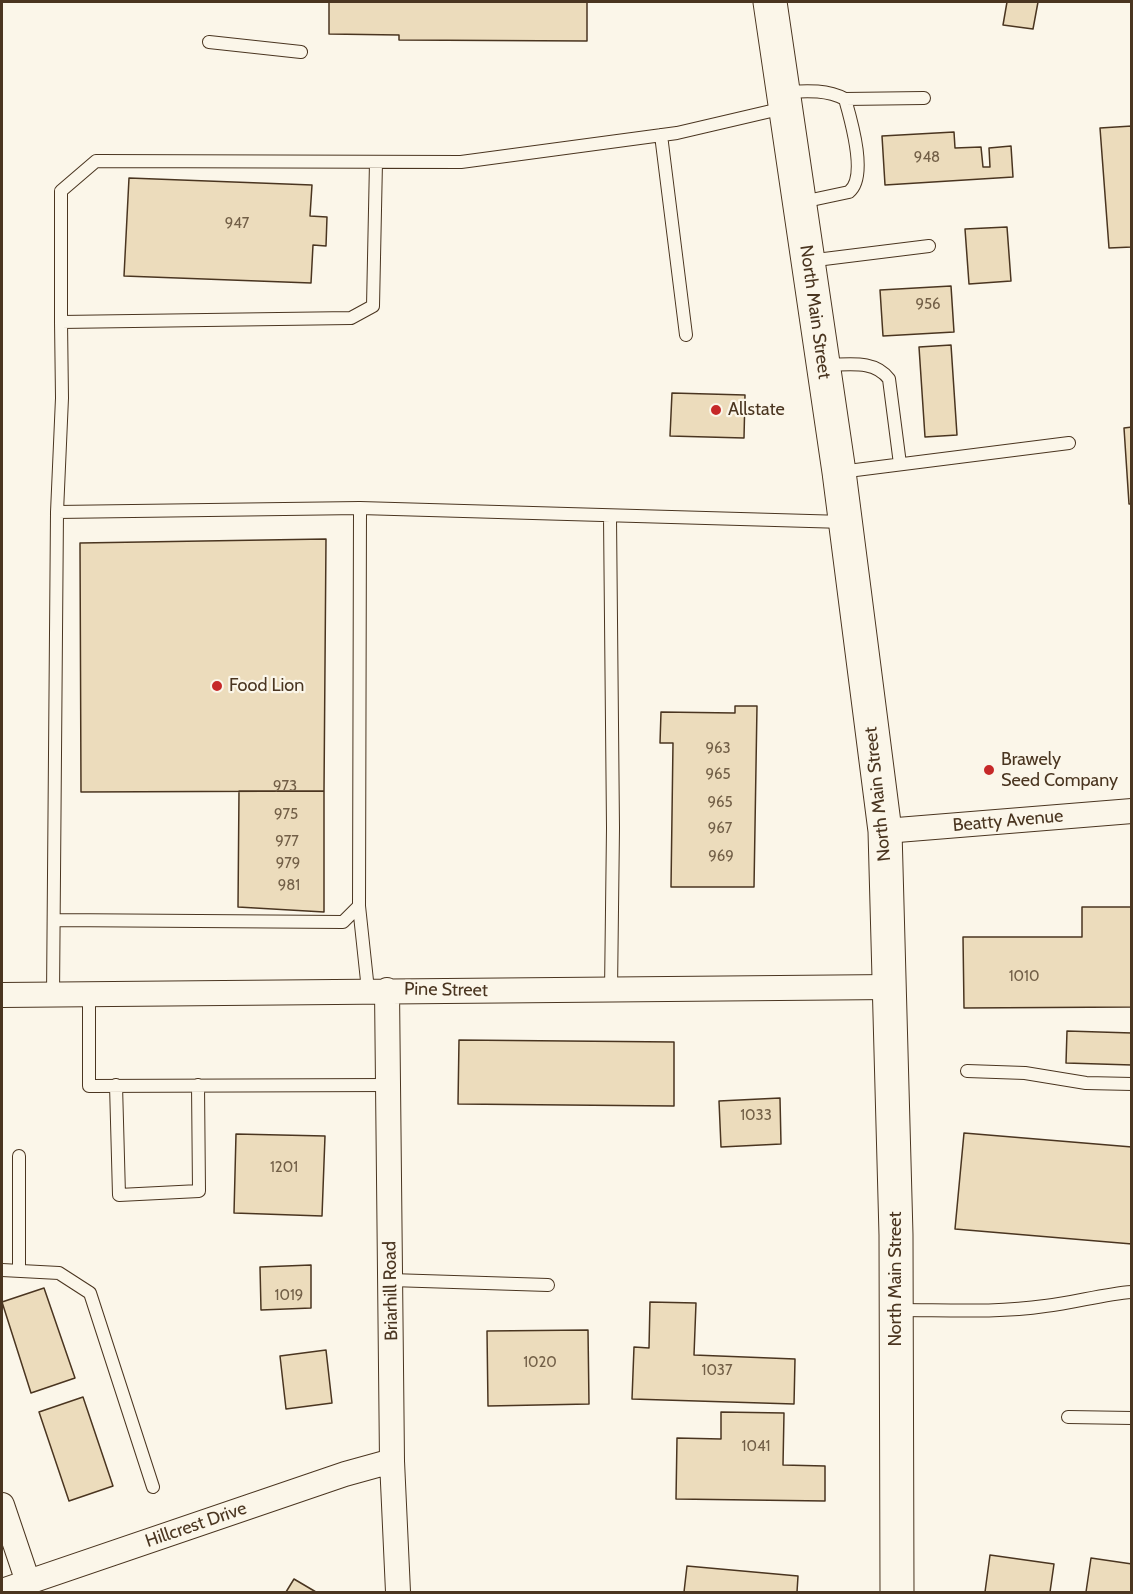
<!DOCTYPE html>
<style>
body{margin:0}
#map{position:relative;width:1133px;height:1594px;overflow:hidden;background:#fbf6e9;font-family:Cabin,sans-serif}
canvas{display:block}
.frame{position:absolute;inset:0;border:3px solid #4a3520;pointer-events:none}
</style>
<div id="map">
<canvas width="1133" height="1594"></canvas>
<div class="frame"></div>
</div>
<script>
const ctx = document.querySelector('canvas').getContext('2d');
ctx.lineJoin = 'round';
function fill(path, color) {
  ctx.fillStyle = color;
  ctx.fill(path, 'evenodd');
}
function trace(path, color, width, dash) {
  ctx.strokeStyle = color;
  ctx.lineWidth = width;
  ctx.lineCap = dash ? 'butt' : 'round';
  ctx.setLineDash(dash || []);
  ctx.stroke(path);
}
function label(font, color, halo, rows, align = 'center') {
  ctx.font = font + ' Cabin,sans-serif';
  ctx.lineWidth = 4.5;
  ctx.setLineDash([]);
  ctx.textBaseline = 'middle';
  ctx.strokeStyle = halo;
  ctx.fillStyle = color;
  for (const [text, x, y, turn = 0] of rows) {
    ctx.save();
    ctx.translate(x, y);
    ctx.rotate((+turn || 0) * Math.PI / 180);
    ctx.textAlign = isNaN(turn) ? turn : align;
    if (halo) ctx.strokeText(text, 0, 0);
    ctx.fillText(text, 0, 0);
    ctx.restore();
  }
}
const building = new Path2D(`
 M 329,2 L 587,2 L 587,41 L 399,40 L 399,35 L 329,34 Z
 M 1007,2 L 1038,2 L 1033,29 L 1003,25 Z
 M 1132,126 L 1132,247 L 1109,248 L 1100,128 Z
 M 954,132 L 955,148 L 981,147 L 983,167 L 990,167 L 989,148 L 1011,146 L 1013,177 L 885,185 L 882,136 Z
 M 129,178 L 312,185 L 310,216 L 327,217 L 326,246 L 313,245 L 311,283 L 124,276 Z
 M 1007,227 L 1011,281 L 969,284 L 965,229 Z
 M 951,286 L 954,332 L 883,336 L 880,290 Z
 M 951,345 L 957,435 L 925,437 L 919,347 Z
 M 672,393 L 745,395 L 744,438 L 670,436 Z
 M 1132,427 L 1132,504 L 1129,504 L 1124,428 Z
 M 326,539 L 324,791 L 81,792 L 80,543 Z
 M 735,706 L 757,706 L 754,887 L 671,887 L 673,743 L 660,743 L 661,712 L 735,713 Z
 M 239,791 L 324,791 L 324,912 L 238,907 Z
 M 1082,907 L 1132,907 L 1132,1007 L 964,1008 L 963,937 L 1082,937 Z
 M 1067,1031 L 1132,1033 L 1132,1065 L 1066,1063 Z
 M 459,1040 L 674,1042 L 674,1106 L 458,1104 Z
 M 780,1098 L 781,1144 L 721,1147 L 719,1101 Z
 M 964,1133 L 1132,1147 L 1132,1244 L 955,1229 Z
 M 236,1134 L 325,1136 L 322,1216 L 234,1213 Z
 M 311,1265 L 311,1308 L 261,1310 L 260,1267 Z
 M 44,1288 L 75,1378 L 31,1393 L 2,1302 Z
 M 650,1302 L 696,1303 L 694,1355 L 795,1359 L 794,1404 L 632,1399 L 634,1347 L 649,1348 Z
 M 588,1330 L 589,1404 L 488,1406 L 487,1331 Z
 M 326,1350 L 332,1403 L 286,1409 L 280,1356 Z
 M 83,1397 L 113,1486 L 69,1501 L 39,1412 Z
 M 721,1412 L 784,1413 L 783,1465 L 825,1466 L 825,1501 L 676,1499 L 677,1438 L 721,1439 Z
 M 990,1555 L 1054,1564 L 1050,1592 L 985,1592 Z
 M 1091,1558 L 1132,1564 L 1132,1592 L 1086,1592 Z
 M 687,1566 L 798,1576 L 797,1592 L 684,1592 Z
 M 294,1579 L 316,1592 L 286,1592 Z`);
fill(building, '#ecdcbc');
trace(building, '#4a3520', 1.5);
const service = new Path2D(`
 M 209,42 L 301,52
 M 784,92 C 805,91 826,89 845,99 C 851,120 868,177 849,192 L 802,202
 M 845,99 L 924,98
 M 661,135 L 686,335
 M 376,162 L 373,306 L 351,318 L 61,322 L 61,191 L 96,161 L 461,162 L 677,133 L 784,108
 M 808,261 L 929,246
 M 61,322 L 62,398 L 57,512 L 360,508 L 844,522
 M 825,365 C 848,365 874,359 889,379 L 900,464
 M 840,472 L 1069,443
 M 360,508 L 359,906 L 368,990
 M 610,517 L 613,828 L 611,991
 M 54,920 L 343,922 L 359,906
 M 53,995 L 57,512
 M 89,995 L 89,1086 L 388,1085
 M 967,1071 L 1025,1073 L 1086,1083 L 1132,1084
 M 116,1085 L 119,1195 L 199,1191 L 198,1085
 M 2,1270 L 59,1273 L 90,1293 L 153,1487
 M 19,1271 L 19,1156
 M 391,1280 L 548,1285
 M 898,1310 C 947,1310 997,1313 1045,1306 C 1075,1303 1102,1294 1132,1292
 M 1068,1417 L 1132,1418`);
const minor = new Path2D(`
 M 885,831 L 1132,811
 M 387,990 L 392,1461 L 398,1592
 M 2,995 L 890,987
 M 2,1505 L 28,1582
 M 2,1591 L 345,1474 L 392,1461`);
const secondary = new Path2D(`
 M 770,2 L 839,472 L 885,831 L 896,1235 L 897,1592`);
trace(service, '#4a3520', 14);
trace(minor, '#4a3520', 26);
trace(secondary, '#4a3520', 35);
trace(service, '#fbf6e9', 12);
trace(minor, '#fbf6e9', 24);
trace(secondary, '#fbf6e9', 33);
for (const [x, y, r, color] of [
 [716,410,6,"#c62828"],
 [217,686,6,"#c62828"],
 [989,770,6,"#c62828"]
]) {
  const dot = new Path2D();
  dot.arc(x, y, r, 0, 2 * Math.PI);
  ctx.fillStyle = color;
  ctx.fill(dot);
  trace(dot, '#fbf6e9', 2);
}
label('15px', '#725f47', null, [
 ["948",927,158],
 ["947",237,224],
 ["956",928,305],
 ["963",718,749],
 ["965",718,775],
 ["973",285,787],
 ["965",720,803],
 ["975",286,815],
 ["967",720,829],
 ["977",287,842],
 ["969",721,857],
 ["979",288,864],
 ["981",289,886],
 ["1010",1024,977],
 ["1033",756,1116],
 ["1201",284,1168],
 ["1019",289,1296],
 ["1020",540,1363],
 ["1037",717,1371],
 ["1041",756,1447]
]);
label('18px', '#4a3520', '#fbf6e9', [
 ["North Main Street",815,312,82],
 ["North Main Street",878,794,-96],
 ["Beatty Avenue",1008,821,-5],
 ["Pine Street",446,990,1],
 ["North Main Street",896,1279,-90],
 ["Briarhill Road",391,1291,-91],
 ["Hillcrest Drive",196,1525,-19]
]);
label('18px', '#4a3520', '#fbf6e9', [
 ["Allstate",728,410],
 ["Food Lion",229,686],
 ["Brawely",1001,760],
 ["Seed Company",1001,781]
], 'left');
</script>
